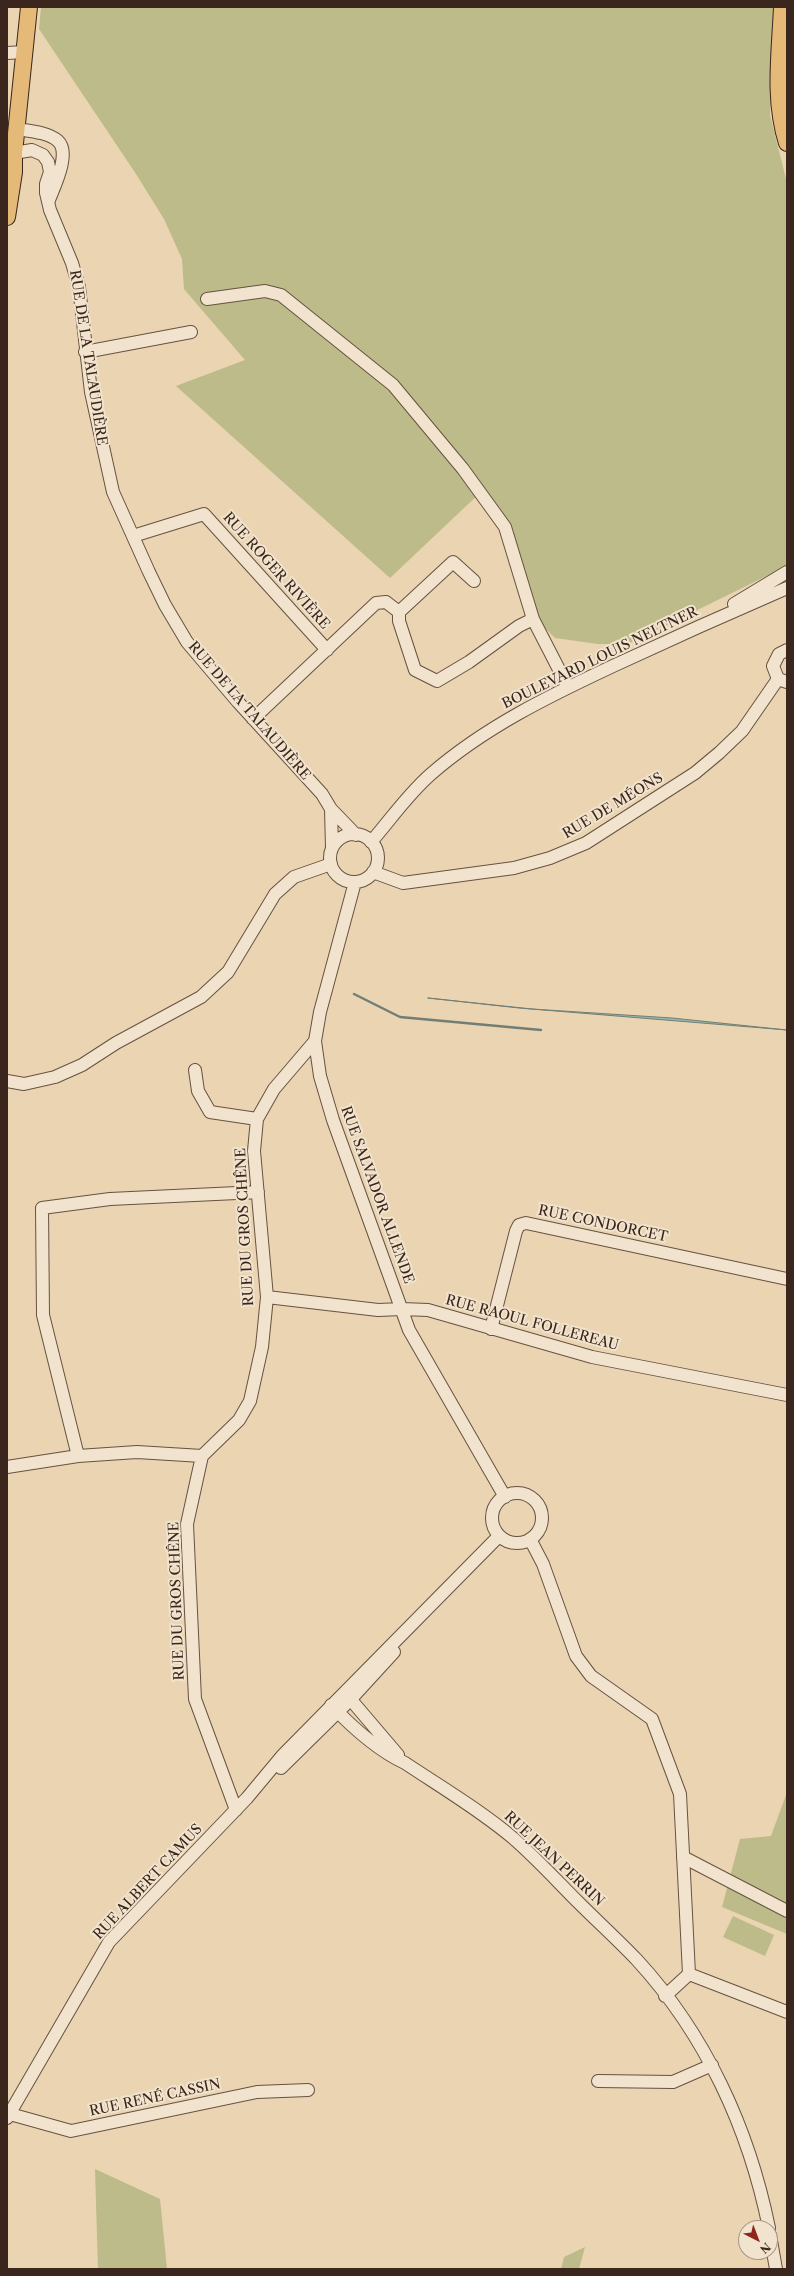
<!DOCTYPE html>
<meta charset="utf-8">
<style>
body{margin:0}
#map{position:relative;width:794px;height:2276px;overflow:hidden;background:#ead4b2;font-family:"Libre Caslon Text",serif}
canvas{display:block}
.frame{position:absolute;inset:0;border:8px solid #3a261c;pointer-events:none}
.north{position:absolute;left:738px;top:2220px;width:40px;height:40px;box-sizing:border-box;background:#f1e3cd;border:1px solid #a89786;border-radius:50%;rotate:138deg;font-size:11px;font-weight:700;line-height:16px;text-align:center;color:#3a261c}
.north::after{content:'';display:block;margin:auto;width:14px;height:18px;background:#8f2418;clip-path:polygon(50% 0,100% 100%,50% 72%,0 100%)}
</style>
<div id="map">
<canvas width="794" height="2276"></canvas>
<div class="frame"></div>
<div class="north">N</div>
</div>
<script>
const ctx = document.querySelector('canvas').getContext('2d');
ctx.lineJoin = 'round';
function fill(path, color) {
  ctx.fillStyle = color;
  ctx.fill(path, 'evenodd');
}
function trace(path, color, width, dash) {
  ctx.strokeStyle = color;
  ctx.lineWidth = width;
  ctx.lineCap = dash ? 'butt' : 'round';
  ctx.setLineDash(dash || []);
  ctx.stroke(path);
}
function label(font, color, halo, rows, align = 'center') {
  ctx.font = font + ' "Libre Caslon Text",serif';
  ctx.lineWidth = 4;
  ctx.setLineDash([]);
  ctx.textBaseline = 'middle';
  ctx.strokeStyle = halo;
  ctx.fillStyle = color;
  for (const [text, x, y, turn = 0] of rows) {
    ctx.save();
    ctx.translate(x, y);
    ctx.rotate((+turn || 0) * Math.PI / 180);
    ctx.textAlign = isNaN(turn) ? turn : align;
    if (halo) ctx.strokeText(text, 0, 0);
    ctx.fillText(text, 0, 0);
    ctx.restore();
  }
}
fill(new Path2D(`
 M 41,7 L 774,7 L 770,115 L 787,183 L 787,566 L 628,644 L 598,644 L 555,638 L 537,620 L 527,581 L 482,491 L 390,578 L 176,386 L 245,360 L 184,289 L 182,259 L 164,219 L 136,174 L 39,29 Z
 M 787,1792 L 787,1934 L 722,1907 L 740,1839 L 771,1836 Z
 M 733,1916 L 774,1935 L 765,1956 L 723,1937 Z
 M 95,2169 L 160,2199 L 167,2269 L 98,2269 Z
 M 585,2247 L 579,2269 L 561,2269 L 564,2257 Z`), '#bcbb89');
const water = new Path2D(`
 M 428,998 L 532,1009 L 672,1018 L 787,1030 L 519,1008 Z`);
fill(water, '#98b8b0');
trace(water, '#727e75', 1);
trace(new Path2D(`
 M 354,994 L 400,1017 L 541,1030`), '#727e75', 2.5);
const minor = new Path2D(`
 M 7,53 L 24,52
 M 16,129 C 29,131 48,132 58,141 C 71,153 54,187 49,200
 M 14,153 L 32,150 L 43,155 L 48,162 L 50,172 L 46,184 L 46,193 L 50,210 L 72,263 L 79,287 L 91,392 L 113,492 L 149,572 L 165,605 L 187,642 L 238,702 L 322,794 L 331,809 L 356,835
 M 207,299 L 265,291 L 281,295 L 393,385 L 463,469 L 505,527 L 533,619 L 568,687
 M 85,352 L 191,332
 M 133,536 L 204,514 L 327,650
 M 734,604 L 787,572
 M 399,612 L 453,562 L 474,581
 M 787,650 L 779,654 L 773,666 L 778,679 L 787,682
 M 253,719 L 376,603 L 386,602 L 399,612 L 399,621 L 415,670 L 437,681 L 469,662 L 519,626 L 533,619
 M 331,809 L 332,848
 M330 858a24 24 0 1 1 48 0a24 24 0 1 1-48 0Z
 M 371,842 C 391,819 408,794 431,774 C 485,727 549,696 613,666 C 671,639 729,613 787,588
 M 373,872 L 403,883 L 514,868 L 550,858 L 586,843 L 695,773 L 719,753 L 742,731 L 778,679
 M 355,882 L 320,1012 L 315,1041 L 320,1076 L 333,1120 L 409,1330 L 505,1497
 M 195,1070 L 198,1091 L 210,1112 L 257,1119
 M 7,1081 L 24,1084 L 55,1077 L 82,1065 L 116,1043 L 201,997 L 228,972 L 275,894 L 294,877 L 331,864
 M 267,1297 L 378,1310 L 402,1309 L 428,1310 L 592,1357 L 787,1395
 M 491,1329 L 516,1231 L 519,1225 L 526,1223 L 787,1279
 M 78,1456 L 43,1315 L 42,1208 L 110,1199 L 258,1192
 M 7,1467 L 78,1456 L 137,1452 L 202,1456
 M492 1518a25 25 0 1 1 50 0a25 25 0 1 1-50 0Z
 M 530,1539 L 543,1564 L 576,1656 L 591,1676 L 652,1719 L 680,1794 L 689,1974 L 665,1996
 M 346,1694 L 398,1755
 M 331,1705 C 352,1727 377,1750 405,1763 C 441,1787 480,1810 513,1838 C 536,1858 557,1881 578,1902 C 598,1922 618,1940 637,1960 C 706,2035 749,2129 769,2228
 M 281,1768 L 351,1699 L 394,1652
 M 236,1810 L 195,1699 L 187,1524 L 202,1456 L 239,1420 L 250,1401 L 262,1347 L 267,1297 L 254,1151 L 257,1119 L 274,1089 L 315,1041
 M 683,1857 L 787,1911
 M 689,1974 L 787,2012
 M 598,2081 L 673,2082 L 712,2065
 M 10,2114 L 71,2131 L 257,2092 L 308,2090
 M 7,2118 L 109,1942 L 247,1798 L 282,1756 L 499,1536
 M 770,2235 L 776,2269`);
const major = new Path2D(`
 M 782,7 C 780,53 773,99 787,143
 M 7,217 L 14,172 L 14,153 L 29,7`);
trace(minor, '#665242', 14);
trace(major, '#3a261c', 18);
trace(minor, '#f1e3cd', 12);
trace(major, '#e5ba79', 16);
label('14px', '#3a261c', '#f1e3cd', [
 ["RUE DE LA TALAUDIÈRE",88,358,81],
 ["RUE ROGER RIVIÈRE",276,571,48],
 ["BOULEVARD LOUIS NELTNER",600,658,-26],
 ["RUE DE LA TALAUDIÈRE",249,711,49],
 ["RUE DE MÉONS",613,806,-31],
 ["RUE SALVADOR ALLENDE",377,1195,70],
 ["RUE CONDORCET",603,1224,12],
 ["RUE DU GROS CHÊNE",245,1227,-93],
 ["RUE RAOUL FOLLEREAU",532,1323,15],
 ["RUE DU GROS CHÊNE",177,1601,-92],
 ["RUE JEAN PERRIN",554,1859,43],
 ["RUE ALBERT CAMUS",148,1882,-47],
 ["RUE RENÉ CASSIN",155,2098,-12]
]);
</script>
